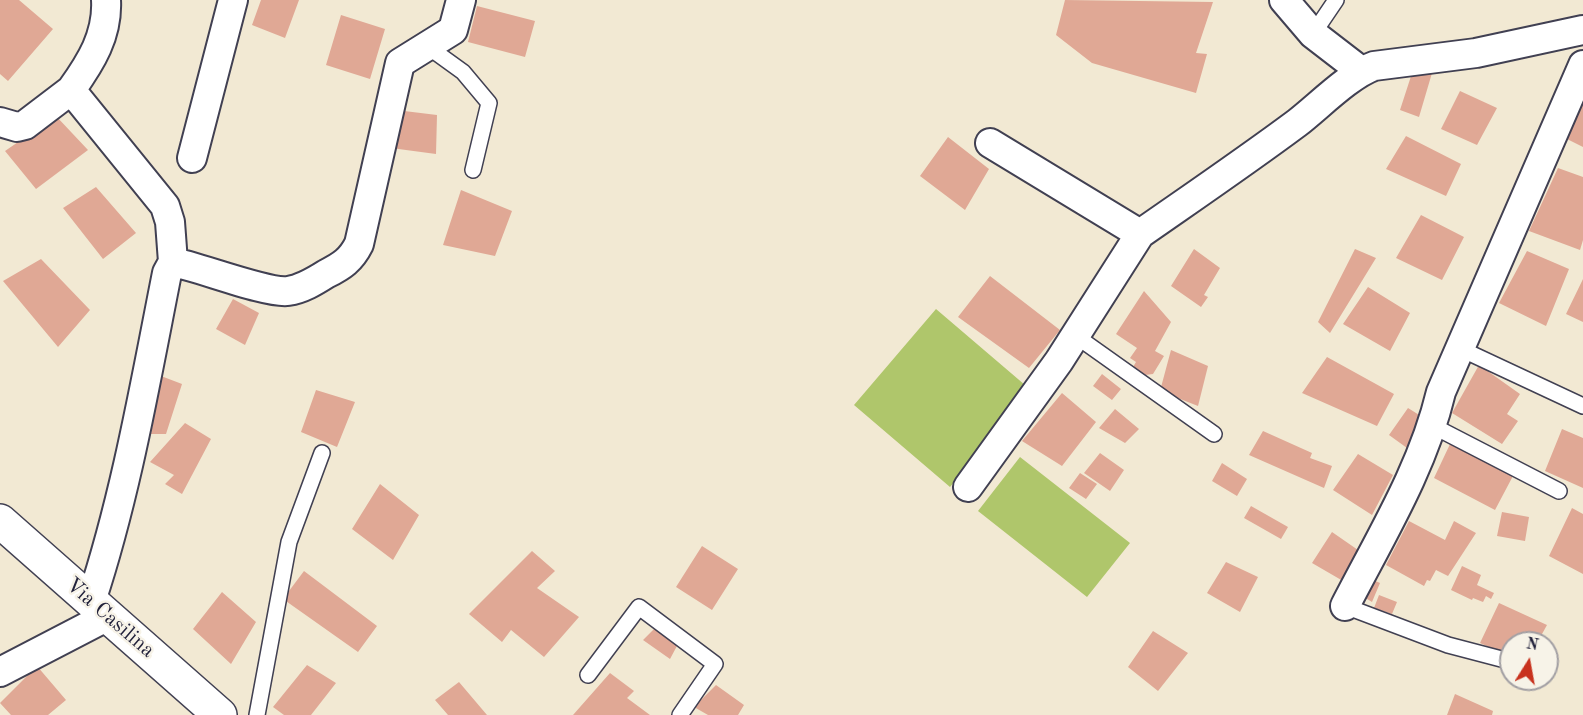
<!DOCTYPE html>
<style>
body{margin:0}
#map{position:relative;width:1583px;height:715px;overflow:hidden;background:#f2e9d3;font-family:"Old Standard TT",serif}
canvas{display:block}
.north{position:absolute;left:1499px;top:631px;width:60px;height:60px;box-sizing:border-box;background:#f7f3e8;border:2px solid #a29fa3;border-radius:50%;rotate:11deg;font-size:16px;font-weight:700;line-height:24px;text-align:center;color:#22223b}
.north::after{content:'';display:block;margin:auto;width:21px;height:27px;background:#c8321e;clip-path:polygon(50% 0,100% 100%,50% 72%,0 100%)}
</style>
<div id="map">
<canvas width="1583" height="715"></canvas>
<div class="north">N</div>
</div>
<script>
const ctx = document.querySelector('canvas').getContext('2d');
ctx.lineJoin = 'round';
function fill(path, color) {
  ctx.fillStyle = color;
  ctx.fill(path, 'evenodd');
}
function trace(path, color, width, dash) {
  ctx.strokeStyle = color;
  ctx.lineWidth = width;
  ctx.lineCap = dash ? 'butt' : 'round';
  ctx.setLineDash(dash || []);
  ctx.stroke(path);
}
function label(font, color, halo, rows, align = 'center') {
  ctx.font = font + ' "Old Standard TT",serif';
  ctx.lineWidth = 5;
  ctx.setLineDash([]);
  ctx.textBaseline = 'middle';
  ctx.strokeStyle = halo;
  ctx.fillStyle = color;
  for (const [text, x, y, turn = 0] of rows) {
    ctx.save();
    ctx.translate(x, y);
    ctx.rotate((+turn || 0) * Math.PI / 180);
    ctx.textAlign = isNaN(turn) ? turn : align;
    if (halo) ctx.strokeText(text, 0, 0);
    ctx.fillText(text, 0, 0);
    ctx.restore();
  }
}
fill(new Path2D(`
 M 936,309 L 1032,391 L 950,487 L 854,405 Z
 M 1020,457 L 1130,543 L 1087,597 L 978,511 Z`), '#afc66b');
fill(new Path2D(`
 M 0,0 L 19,0 L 53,29 L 8,81 L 0,74 Z
 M 261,0 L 299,0 L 285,38 L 252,25 Z
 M 1065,0 L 1213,2 L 1196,53 L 1207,54 L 1196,93 L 1092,63 L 1056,35 Z
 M 477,6 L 535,21 L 525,57 L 468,42 Z
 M 341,15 L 385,29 L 370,79 L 326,65 Z
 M 1413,70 L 1432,73 L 1419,117 L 1400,110 Z
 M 1460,91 L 1497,108 L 1477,145 L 1441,129 Z
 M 1578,101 L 1583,103 L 1583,147 L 1563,137 Z
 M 396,110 L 437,115 L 436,154 L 391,148 Z
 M 56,116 L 88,150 L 36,189 L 5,151 Z
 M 1406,136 L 1461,164 L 1446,196 L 1386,169 Z
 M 948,137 L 989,169 L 965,210 L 920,176 Z
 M 1558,168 L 1583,177 L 1583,240 L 1580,250 L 1529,231 Z
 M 96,187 L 136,233 L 103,259 L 63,208 Z
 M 461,190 L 512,211 L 495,256 L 443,245 Z
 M 1421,215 L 1464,237 L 1442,280 L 1396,258 Z
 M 1194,249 L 1220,268 L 1204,295 L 1208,297 L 1201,307 L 1171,286 Z
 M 1355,249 L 1376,258 L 1330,333 L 1318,322 Z
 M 1527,251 L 1569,269 L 1546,326 L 1499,303 Z
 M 41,259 L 90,310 L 58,347 L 3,281 Z
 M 990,276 L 1060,330 L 1029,368 L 958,317 Z
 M 1583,279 L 1583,322 L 1566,314 Z
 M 1368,287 L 1410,313 L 1390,351 L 1343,324 Z
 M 1144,291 L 1171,322 L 1155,351 L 1164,356 L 1153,374 L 1145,375 L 1133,367 L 1136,362 L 1130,358 L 1137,348 L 1116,334 Z
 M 233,299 L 259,313 L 245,345 L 216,329 Z
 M 1171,350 L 1208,366 L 1198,406 L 1160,391 Z
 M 1327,357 L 1394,394 L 1377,426 L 1302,393 Z
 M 1479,365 L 1520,394 L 1507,414 L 1518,421 L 1502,444 L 1452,413 Z
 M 1102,374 L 1121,389 L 1112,400 L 1093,386 Z
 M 161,376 L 182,384 L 166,434 L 151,434 Z
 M 316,390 L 355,402 L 337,447 L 301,432 Z
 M 1062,393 L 1096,422 L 1062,466 L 1022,441 Z
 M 1408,408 L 1424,418 L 1407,448 L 1389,435 Z
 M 1115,409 L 1139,429 L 1125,443 L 1099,428 Z
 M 185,423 L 211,439 L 182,494 L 165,484 L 174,475 L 150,462 Z
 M 1562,429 L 1583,438 L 1583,488 L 1545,471 Z
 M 1263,431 L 1312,453 L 1310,458 L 1332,466 L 1324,488 L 1249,455 Z
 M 1451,442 L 1514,474 L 1495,510 L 1434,478 Z
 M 1100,453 L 1124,470 L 1110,491 L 1084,473 Z
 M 1358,454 L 1393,475 L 1372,515 L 1333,490 Z
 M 1222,463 L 1247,479 L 1237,496 L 1212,481 Z
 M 1080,473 L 1097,484 L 1086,499 L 1069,488 Z
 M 380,484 L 419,515 L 393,560 L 352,529 Z
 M 1251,506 L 1288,527 L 1281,539 L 1244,518 Z
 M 1572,508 L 1583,514 L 1583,574 L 1549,556 Z
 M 1502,512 L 1529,517 L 1525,541 L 1497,536 Z
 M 1409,521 L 1445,540 L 1454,521 L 1476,533 L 1448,576 L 1436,570 L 1430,581 L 1427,580 L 1424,586 L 1386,565 Z
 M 1332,532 L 1358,550 L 1343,581 L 1312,563 Z
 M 702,546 L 738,569 L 712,610 L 676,587 Z
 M 532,551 L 555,571 L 537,588 L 579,617 L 544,657 L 511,630 L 502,642 L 469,614 Z
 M 1226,562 L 1258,577 L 1240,612 L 1207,593 Z
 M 1462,566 L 1481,575 L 1477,585 L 1494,593 L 1491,599 L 1486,596 L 1483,602 L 1473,598 L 1472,600 L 1451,590 Z
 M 304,571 L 377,626 L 358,652 L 283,599 Z
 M 1371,579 L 1380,583 L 1372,602 L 1364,597 Z
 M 222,592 L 256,622 L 231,664 L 193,629 Z
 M 1379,595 L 1397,602 L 1392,614 L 1374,608 Z
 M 1499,603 L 1547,625 L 1537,643 L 1511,643 L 1511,657 L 1480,643 Z
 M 655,628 L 678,644 L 670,659 L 643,640 Z
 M 1153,631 L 1188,653 L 1158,691 L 1128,667 Z
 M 307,665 L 336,683 L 311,715 L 284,715 L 273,707 Z
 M 37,666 L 66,700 L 48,715 L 11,715 L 0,703 Z
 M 610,673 L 634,691 L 627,698 L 650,715 L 573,715 Z
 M 459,682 L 487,715 L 448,715 L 435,700 Z
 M 716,685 L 744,705 L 738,715 L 708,715 L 694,707 Z
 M 1455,694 L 1493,711 L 1492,715 L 1447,715 Z`), '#e0a895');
const service = new Path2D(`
 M 1313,34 L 1336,0
 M 427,46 L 463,72 L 489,103 L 473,170
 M 1076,336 L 1214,434
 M 1461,349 L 1583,406
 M 1433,426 L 1559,491
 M 1345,606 L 1448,645 L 1509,661
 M 588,675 L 639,607 L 715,664 L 680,715
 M 257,715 L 289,542 L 322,453`);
const minor = new Path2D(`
 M 106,0 C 108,35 91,62 71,90 L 165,206 L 170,222 L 173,262
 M 1284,0 L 1313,34 L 1361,71
 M 0,122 L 17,127 L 25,125 L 71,90
 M 192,158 L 233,0
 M 1140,234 C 1193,197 1246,161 1297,123 C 1319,106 1349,75 1374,66 L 1476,53 L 1583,30
 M 968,487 L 1059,361 L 1140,234 L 990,143
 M 91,601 C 126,495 145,384 167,273 L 173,262 C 199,267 268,294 288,291 C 302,289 315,281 326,274 C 342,266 351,260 359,244 L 400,63 L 453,30 L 461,0
 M 1345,606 C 1381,536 1423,468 1441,392 L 1583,65
 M 0,672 L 108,616`);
const primary = new Path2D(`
 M 0,521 L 220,715`);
trace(service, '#414052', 18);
trace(minor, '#414052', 32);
trace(primary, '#414052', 36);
trace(service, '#fff', 15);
trace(minor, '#fff', 28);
trace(primary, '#fff', 33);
label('21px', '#22223b', '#f7f3e8', [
 ["Via Casilina",110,618,41]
]);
</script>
